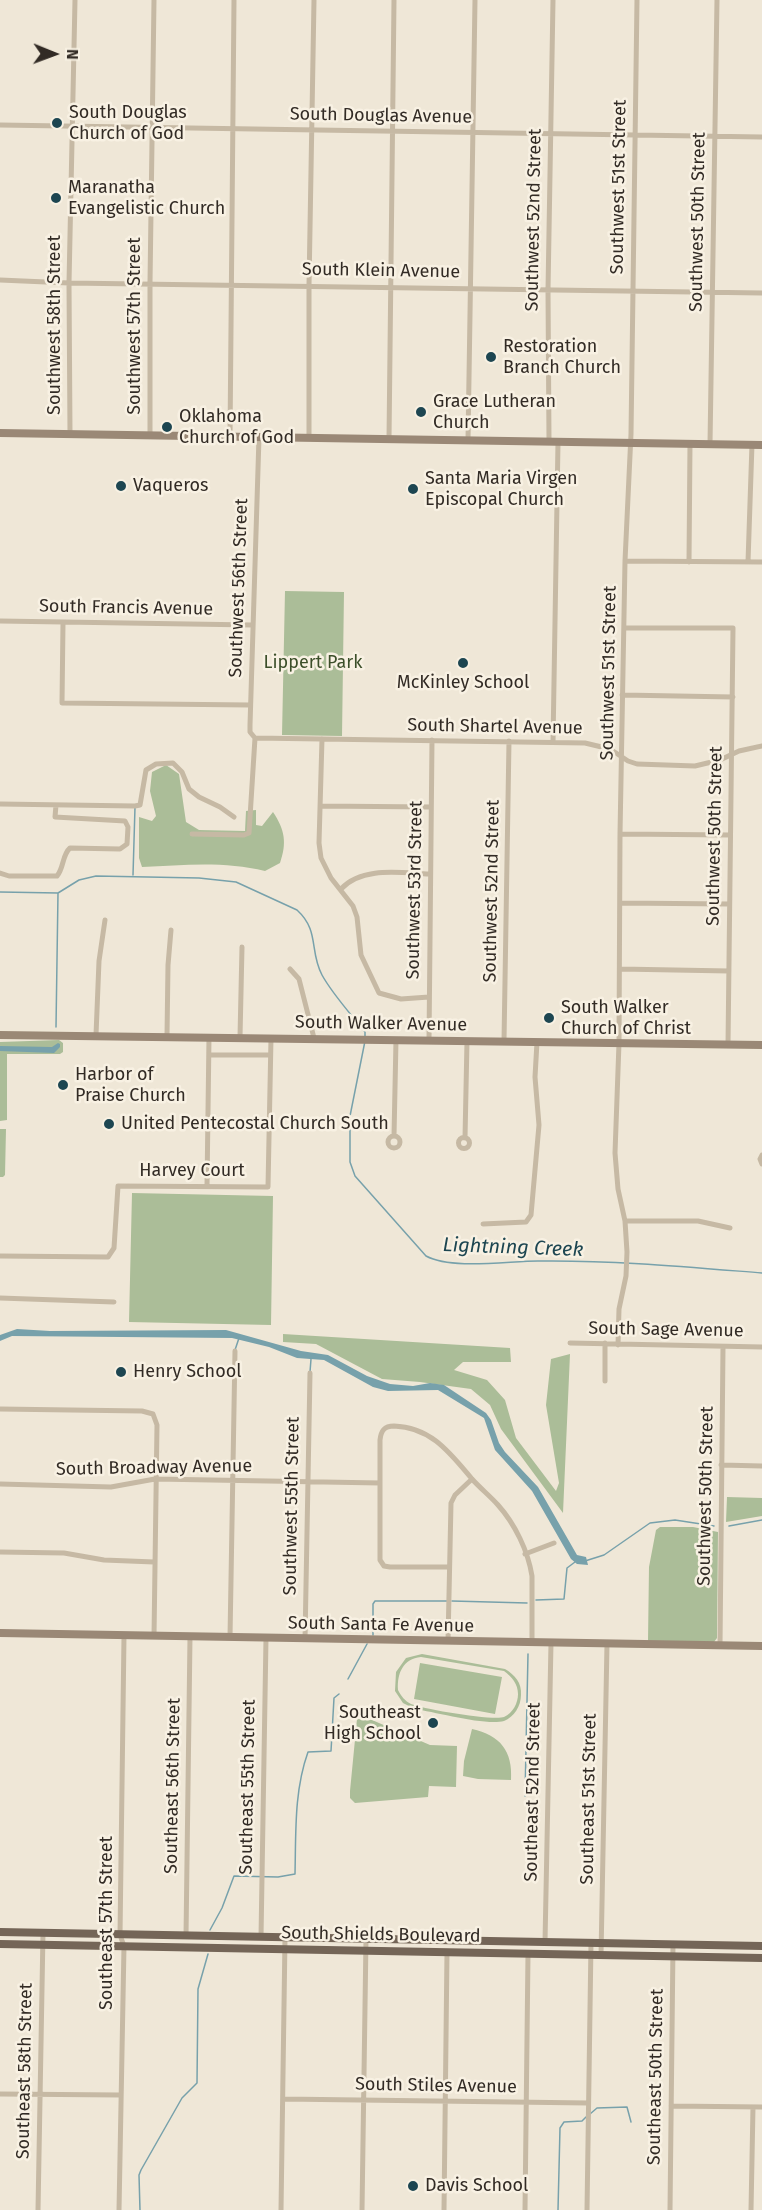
<!DOCTYPE html>
<style>
body{margin:0}
#map{position:relative;width:762px;height:2210px;overflow:hidden;background:#efe7d7;font-family:"Fira Sans",sans-serif}
canvas{display:block}
.north{position:absolute;left:24px;top:24px;width:60px;height:60px;-webkit-text-stroke:4px #f8f1e3;paint-order:stroke;rotate:91deg;font-size:16px;font-weight:700;line-height:24px;text-align:center;color:#322b25}
.north::after{content:'';display:block;margin:auto;width:21px;height:27px;background:#322b25;clip-path:polygon(50% 0,100% 100%,50% 72%,0 100%)}
</style>
<div id="map">
<canvas width="762" height="2210"></canvas>
<div class="north">N</div>
</div>
<script>
const ctx = document.querySelector('canvas').getContext('2d');
ctx.lineJoin = 'round';
function fill(path, color) {
  ctx.fillStyle = color;
  ctx.fill(path, 'evenodd');
}
function trace(path, color, width, dash) {
  ctx.strokeStyle = color;
  ctx.lineWidth = width;
  ctx.lineCap = dash ? 'butt' : 'round';
  ctx.setLineDash(dash || []);
  ctx.stroke(path);
}
function label(font, color, halo, rows, align = 'center') {
  ctx.font = font + ' "Fira Sans",sans-serif';
  ctx.lineWidth = 5;
  ctx.setLineDash([]);
  ctx.textBaseline = 'middle';
  ctx.strokeStyle = halo;
  ctx.fillStyle = color;
  for (const [text, x, y, turn = 0] of rows) {
    ctx.save();
    ctx.translate(x, y);
    ctx.rotate((+turn || 0) * Math.PI / 180);
    ctx.textAlign = isNaN(turn) ? turn : align;
    if (halo) ctx.strokeText(text, 0, 0);
    ctx.fillText(text, 0, 0);
    ctx.restore();
  }
}
fill(new Path2D(`
 M 285,591 L 344,592 L 342,736 L 282,735 Z
 M 166,765 L 179,774 L 186,822 L 199,830 L 245,831 L 246,811 L 256,810 L 256,825 L 262,826 L 273,812 C 285,830 287,843 280,863 L 265,871 C 225,861 184,865 142,867 L 139,858 L 139,817 L 152,821 L 156,816 L 150,791 L 152,772 Z
 M 59,1040 L 63,1043 L 63,1052 L 60,1054 L 7,1054 L 7,1120 L 0,1121 L 0,1042 Z
 M 0,1129 L 6,1129 L 5,1175 L 3,1177 L 0,1177 Z
 M 132,1193 L 273,1196 L 271,1325 L 129,1322 Z
 M 283,1334 L 510,1348 L 511,1362 L 463,1362 L 454,1370 L 487,1380 L 505,1400 L 516,1438 L 556,1491 L 559,1483 L 546,1405 L 551,1359 L 570,1354 L 563,1513 L 501,1429 L 490,1405 L 471,1389 L 420,1382 L 382,1379 L 316,1344 L 283,1342 Z
 M 727,1497 L 762,1498 L 762,1516 L 726,1522 Z
 M 660,1527 L 693,1527 L 718,1532 L 717,1638 L 714,1642 L 648,1641 L 649,1567 L 656,1530 Z
 M 422,1654 L 505,1669 C 515,1675 522,1683 521,1695 C 521,1706 514,1717 504,1721 C 486,1726 435,1712 415,1709 L 403,1703 L 395,1691 L 396,1672 L 406,1658 ZM 421,1657 L 504,1671 C 512,1677 518,1684 518,1694 C 518,1703 513,1713 504,1717 C 494,1721 422,1709 411,1704 C 405,1701 401,1696 398,1690 C 397,1673 403,1659 421,1657 Z
 M 420,1663 L 502,1677 L 495,1714 L 414,1699 Z
 M 357,1719 L 372,1720 L 430,1745 L 457,1746 L 456,1787 L 429,1786 L 428,1797 L 355,1803 L 350,1798 L 350,1791 Z
 M 472,1729 C 500,1735 513,1751 511,1780 L 478,1779 L 463,1776 L 464,1761 Z`), '#abbd98');
fill(new Path2D(`
 M 58,1043 L 60,1044 L 60,1047 L 54,1053 L 0,1051 L 0,1046 L 52,1047 Z
 M 17,1329 L 50,1331 L 226,1330 L 301,1351 L 328,1355 L 367,1376 L 390,1384 L 413,1386 L 430,1383 L 444,1385 L 486,1413 L 491,1420 L 499,1443 L 505,1452 L 538,1487 L 577,1555 L 586,1557 L 588,1565 L 577,1564 L 571,1559 L 532,1491 L 495,1450 L 484,1418 L 438,1390 L 388,1391 L 373,1387 L 324,1360 L 297,1358 L 269,1347 L 232,1338 L 12,1336 L 0,1341 L 0,1335 Z`), '#77a1ab');
trace(new Path2D(`
 M 133,875 L 135,807
 M 0,892 L 58,893 L 79,880 L 96,876 L 199,878 L 236,882 L 297,910 C 320,931 309,951 322,975 C 333,995 351,1014 365,1032 L 365,1037
 M 56,1027 L 58,893
 M 365,1041 L 350,1116 L 350,1162 L 355,1176 L 426,1256 C 452,1270 508,1261 538,1261 C 613,1260 688,1267 762,1273
 M 235,1350 L 239,1338
 M 310,1372 L 311,1359
 M 729,1526 L 762,1520
 M 585,1561 L 604,1555 L 650,1523 L 675,1520 L 714,1526
 M 536,1600 L 564,1599 L 567,1568 L 575,1562
 M 452,1601 L 527,1603
 M 373,1635 L 373,1604 L 375,1601 L 447,1601
 M 348,1679 L 367,1644
 M 525,1796 L 528,1654
 M 210,1930 L 222,1908 L 234,1876 L 278,1877 L 295,1874 C 296,1833 294,1791 308,1752 L 331,1751 L 334,1698 L 339,1694
 M 590,2114 L 597,2108 L 627,2107 L 631,2122
 M 140,2210 L 139,2175 L 141,2170 L 182,2098 L 197,2083 L 198,1989 L 208,1954
 M 558,2210 L 560,2128 L 564,2122 L 582,2121 L 586,2117`), '#77a1ab', 1.5);
trace(new Path2D(`
 M 0,125 L 762,137
 M 0,280 L 69,283 L 762,293
 M 70,434 L 69,283 L 75,0
 M 150,435 L 150,283 L 154,0
 M 230,437 L 234,0
 M 309,438 L 309,285 L 314,0
 M 389,439 L 394,0
 M 468,440 L 475,0
 M 549,441 L 548,290 L 553,0
 M 710,444 L 717,0
 M 625,561 L 762,562
 M 689,562 L 690,443
 M 748,562 L 752,444
 M 0,621 L 252,625
 M 63,623 L 62,703 L 250,705
 M 624,628 L 733,628 L 728,1045
 M 622,695 L 733,697
 M 255,738 L 585,743 L 610,749 L 628,761 L 637,764 L 695,766 L 720,760 L 739,751 L 762,746
 M 255,738 L 250,732 L 250,725 L 259,437
 M 322,739 L 319,843 L 321,858 L 331,878 L 353,906 L 357,917 L 361,955 L 379,993 L 401,999 L 429,997
 M 553,742 L 558,442
 M 0,804 L 135,806 L 140,805 L 146,770 L 156,764 L 173,763 L 182,772 L 189,789 L 199,797 L 220,807 L 234,817
 M 320,806 L 431,807
 M 192,834 L 244,835 L 249,833 L 255,738
 M 620,834 L 730,835
 M 0,873 L 9,876 L 57,876 C 64,868 62,855 70,848 L 120,849 L 127,844 L 128,827 L 125,821 L 55,817 L 56,805
 M 341,889 C 362,866 401,873 429,874
 M 620,903 L 729,904
 M 290,969 L 299,979 L 314,1038
 M 620,969 L 729,971
 M 96,1035 L 99,961 L 105,920
 M 167,1036 L 168,965 L 171,930
 M 240,1037 L 242,947
 M 429,1040 L 432,740
 M 504,1041 L 509,741
 M 209,1055 L 270,1055
 M388 1142a6 6 0 1 1 12 0a6 6 0 1 1-12 0Z
 M 394,1136 L 396,1040
 M458.5 1143a5.5 5.5 0 1 1 11 0a5.5 5.5 0 1 1-11 0Z
 M 465,1138 L 467,1041
 M 762,1155 L 760,1159 L 762,1164
 M 207,1186 L 209,1037
 M 625,1221 L 698,1221 L 730,1228
 M 483,1224 L 526,1222 L 531,1215 L 539,1125 L 535,1077 L 537,1042
 M 0,1256 L 108,1257 L 114,1248 L 118,1186 L 268,1187 L 271,1038
 M 0,1298 L 114,1302
 M 570,1343 L 762,1347
 M 605,1343 L 605,1381
 M 618,1345 L 619,1309 L 626,1276 L 627,1252 L 625,1221 L 618,1189 L 615,1153 L 619,1043 L 620,834 L 625,561 L 631,434 L 637,0
 M 0,1409 L 142,1411 L 153,1414 L 157,1425 L 154,1636
 M 721,1465 L 762,1466
 M 0,1484 L 111,1487 L 155,1479 L 380,1483
 M 0,1552 L 64,1553 L 104,1560 L 154,1562
 M 525,1554 L 554,1543
 M 449,1567 L 390,1567 L 384,1566 L 380,1560 L 380,1440 C 381,1431 384,1426 394,1426 C 431,1427 450,1453 472,1479 C 480,1488 490,1496 498,1505 C 515,1524 528,1551 532,1576 L 532,1643
 M 230,1637 L 235,1351
 M 305,1639 L 310,1373
 M 448,1641 L 451,1503 L 455,1495 L 472,1479
 M 720,1646 L 723,1347
 M 186,1936 L 190,1637
 M 261,1937 L 266,1638
 M 545,1942 L 551,1643
 M 601,1955 L 607,1644
 M 0,2094 L 120,2095
 M 283,2099 L 588,2103
 M 671,2106 L 762,2107
 M 38,2210 L 43,1933
 M 119,2210 L 124,1946 L 120,1935 L 124,1636
 M 281,2210 L 285,1938
 M 362,2210 L 366,1939
 M 444,2210 L 447,1952
 M 525,2210 L 528,1954
 M 587,2210 L 591,1943
 M 670,2210 L 673,1945
 M 751,2210 L 753,2107`), '#c6b9a4', 5);
trace(new Path2D(`
 M 0,433 L 762,445
 M 0,1035 L 762,1045
 M 0,1633 L 762,1646`), '#9a8876', 8);
trace(new Path2D(`
 M 0,1932 L 762,1946
 M 0,1944 L 762,1958`), '#746557', 8);
for (const [x, y, r, color] of [
 [57,123,6,"#1d4651"],
 [56,198,6,"#1d4651"],
 [491,357,6,"#1d4651"],
 [421,412,6,"#1d4651"],
 [167,427,6,"#1d4651"],
 [121,486,6,"#1d4651"],
 [413,489,6,"#1d4651"],
 [463,663,6,"#1d4651"],
 [549,1018,6,"#1d4651"],
 [63,1085,6,"#1d4651"],
 [109,1124,6,"#1d4651"],
 [121,1372,6,"#1d4651"],
 [433,1723,6,"#1d4651"],
 [413,2186,6,"#1d4651"]
]) {
  const dot = new Path2D();
  dot.arc(x, y, r, 0, 2 * Math.PI);
  ctx.fillStyle = color;
  ctx.fill(dot);
  trace(dot, '#f8f1e3', 2);
}
label('18px', '#322b25', '#f8f1e3', [
 ["South Douglas",69,113],
 ["Church of God",69,134],
 ["Maranatha",68,188],
 ["Evangelistic Church",68,209],
 ["Restoration",503,347],
 ["Branch Church",503,368],
 ["Grace Lutheran",433,402],
 ["Church",433,423],
 ["Oklahoma",179,417],
 ["Church of God",179,438],
 ["Santa Maria Virgen",425,479],
 ["Episcopal Church",425,500],
 ["Vaqueros",133,486],
 ["McKinley School",463,683,"center"],
 ["South Walker",561,1008],
 ["Church of Christ",561,1029],
 ["Harbor of",75,1075],
 ["Praise Church",75,1096],
 ["United Pentecostal Church South",121,1124],
 ["Henry School",133,1372],
 ["Southeast",421,1713,"right"],
 ["High School",421,1734,"right"],
 ["Davis School",425,2186]
], 'left');
label('18px', '#322b25', '#f8f1e3', [
 ["South Douglas Avenue",381,116,1],
 ["Southwest 51st Street",619,187,-89],
 ["Southwest 52nd Street",534,220,-89],
 ["Southwest 50th Street",698,222,-89],
 ["South Klein Avenue",381,271,1],
 ["Southwest 58th Street",55,325,-90],
 ["Southwest 57th Street",135,326,-90],
 ["Southwest 56th Street",239,588,-88],
 ["South Francis Avenue",126,608,1],
 ["Southwest 51st Street",609,673,-89],
 ["South Shartel Avenue",495,727,1],
 ["Southwest 50th Street",715,836,-89],
 ["Southwest 53rd Street",415,890,-89],
 ["Southwest 52nd Street",492,891,-89],
 ["South Walker Avenue",381,1024,1],
 ["Harvey Court",192,1171],
 ["South Sage Avenue",666,1330,1],
 ["South Broadway Avenue",154,1468,-1],
 ["Southwest 50th Street",706,1496,-89],
 ["Southwest 55th Street",292,1506,-89],
 ["South Santa Fe Avenue",381,1625,1],
 ["Southeast 56th Street",173,1786,-89],
 ["Southeast 55th Street",248,1787,-89],
 ["Southeast 52nd Street",533,1792,-89],
 ["Southeast 51st Street",589,1799,-89],
 ["Southeast 57th Street",107,1923,-90],
 ["South Shields Boulevard",381,1935,1],
 ["Southeast 58th Street",25,2071,-89],
 ["Southeast 50th Street",656,2077,-89],
 ["South Stiles Avenue",436,2086,1]
]);
label('18px', '#3c4f2a', '#f8f1e3', [
 ["Lippert Park",313,663]
]);
label('italic 20px', '#1d4651', '#f8f1e3', [
 ["Lightning Creek",513,1248,2]
]);
</script>
